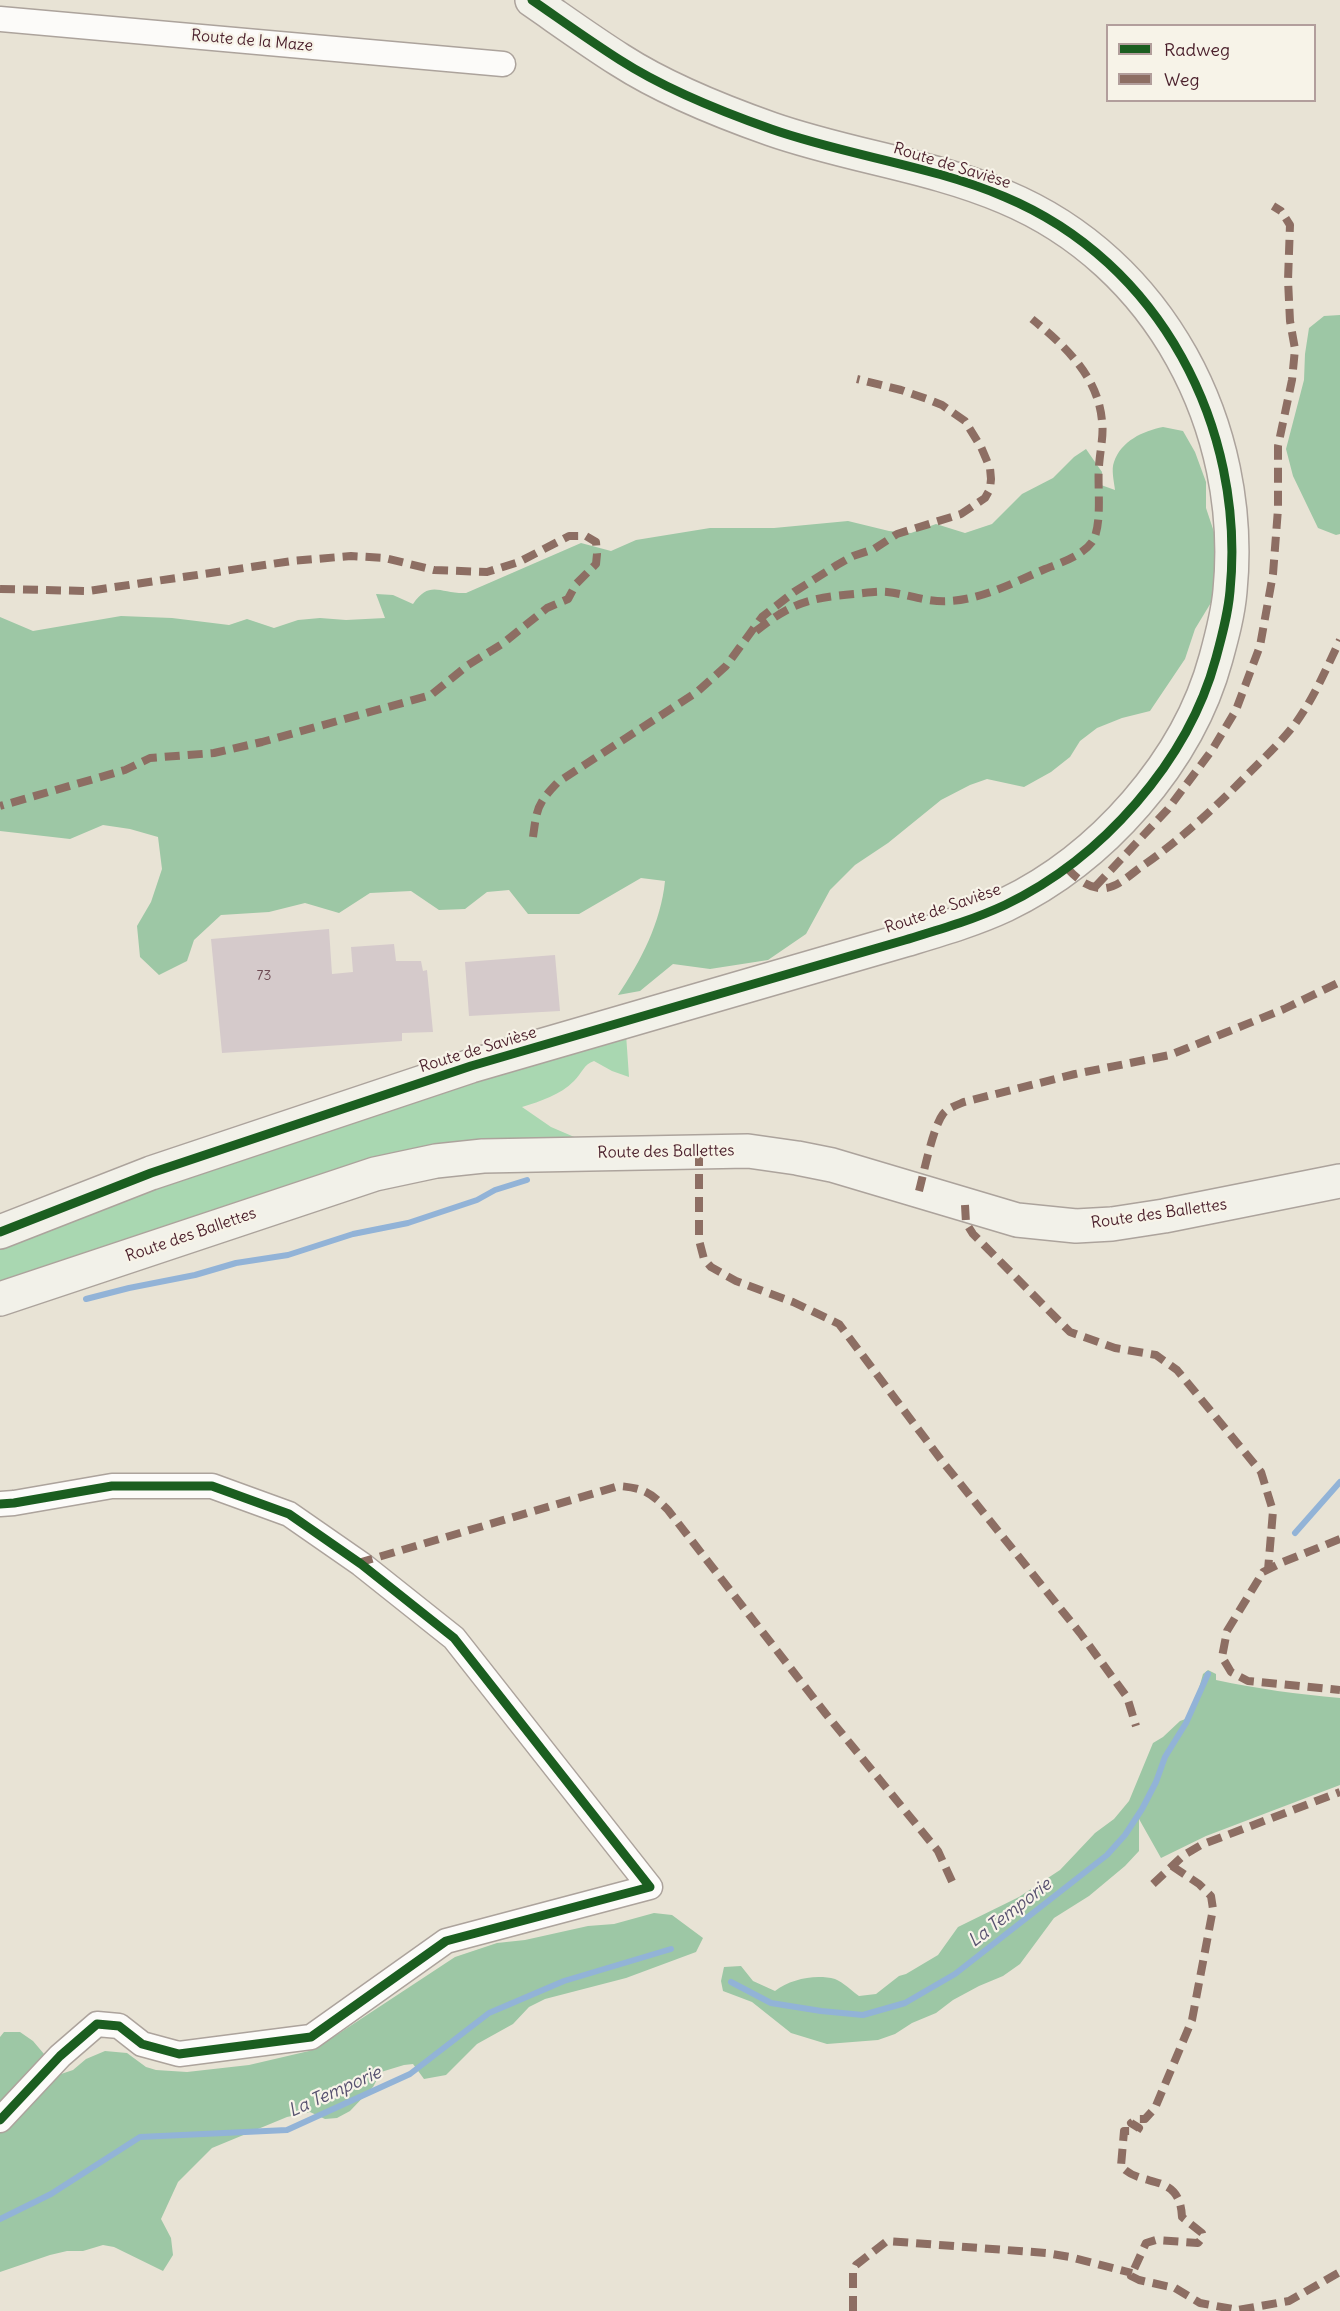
<!DOCTYPE html>
<meta charset="utf-8">
<style>
body{margin:0}
#map{position:relative;width:1340px;height:2311px;overflow:hidden;background:#e8e3d5;font-family:Delius,sans-serif}
canvas{display:block}
.legend{position:absolute;left:1106px;top:24px;width:210px;height:78px;box-sizing:border-box;background:#f7f3e8;border:2px solid #b29e9c;margin:0;padding:8px 10px;list-style:none;font-size:18px;color:#4a1f2b}
.legend li{display:flex;align-items:center;gap:12px;height:30px}
.legend b{width:30px;border:2px solid #b29e9c}
</style>
<div id="map">
<canvas width="1340" height="2311"></canvas>
<ul class="legend">
<li><b style="height:8px;background:#1b5e20"></b>Radweg</li>
<li><b style="height:8px;background:#8d6e63"></b>Weg</li>
</ul>
</div>
<script>
const ctx = document.querySelector('canvas').getContext('2d');
ctx.lineJoin = 'round';
function fill(path, color) {
  ctx.fillStyle = color;
  ctx.fill(path, 'evenodd');
}
function trace(path, color, width, dash) {
  ctx.strokeStyle = color;
  ctx.lineWidth = width;
  ctx.lineCap = dash ? 'butt' : 'round';
  ctx.setLineDash(dash || []);
  ctx.stroke(path);
}
function label(font, color, halo, rows, align = 'center') {
  ctx.font = font + ' Delius,sans-serif';
  ctx.lineWidth = 4.5;
  ctx.setLineDash([]);
  ctx.textBaseline = 'middle';
  ctx.strokeStyle = halo;
  ctx.fillStyle = color;
  for (const [text, x, y, turn = 0] of rows) {
    ctx.save();
    ctx.translate(x, y);
    ctx.rotate((+turn || 0) * Math.PI / 180);
    ctx.textAlign = isNaN(turn) ? turn : align;
    if (halo) ctx.strokeText(text, 0, 0);
    ctx.fillText(text, 0, 0);
    ctx.restore();
  }
}
fill(new Path2D(`
 M 626,1034 L 629,1077 L 612,1071 L 594,1061 C 584,1064 582,1073 574,1081 C 560,1095 541,1101 522,1107 L 551,1127 L 579,1139 L 522,1144 L 0,1289 L 0,1244 L 97,1207 L 364,1115 Z`), '#a9d7b1');
fill(new Path2D(`
 M 1340,315 L 1340,534 L 1336,535 L 1318,528 L 1293,476 L 1286,449 L 1304,380 L 1305,354 L 1309,328 L 1324,316 Z
 M 1163,427 L 1183,431 L 1195,452 L 1206,482 L 1206,508 L 1214,532 L 1217,561 L 1212,601 L 1195,629 L 1185,659 L 1150,711 L 1122,718 L 1097,728 L 1080,741 L 1070,757 L 1051,772 L 1024,787 L 987,779 L 970,785 L 941,800 L 888,843 L 855,865 L 830,890 L 806,934 L 768,960 L 710,969 L 673,964 L 640,991 L 618,995 C 641,961 661,922 665,881 L 641,878 L 579,914 L 528,914 L 509,890 L 487,892 L 465,909 L 439,910 L 411,891 L 370,893 L 339,913 L 305,903 L 269,912 L 221,915 L 194,940 L 187,961 L 159,975 L 140,957 L 137,926 L 151,902 L 162,869 L 158,837 L 130,829 L 103,825 L 70,839 L 0,831 L 0,617 L 33,631 L 121,616 L 172,618 L 229,625 L 247,619 L 274,628 L 298,620 L 320,618 L 346,620 L 385,618 L 376,594 L 393,595 L 413,604 C 430,579 440,594 466,593 L 581,543 L 611,551 L 636,540 L 710,528 L 774,528 L 848,521 L 889,531 L 911,533 L 936,524 L 965,533 L 992,524 L 1022,494 L 1053,478 L 1074,457 L 1086,449 L 1102,472 L 1101,485 L 1115,490 C 1114,482 1111,469 1114,462 C 1121,441 1143,431 1163,427 Z
 M 1208,1670 L 1216,1674 L 1216,1680 C 1258,1689 1297,1694 1340,1698 L 1340,1785 L 1206,1836 L 1161,1858 L 1139,1819 L 1139,1851 L 1125,1866 L 1089,1896 L 1054,1918 L 1020,1964 L 1003,1976 L 979,1986 L 953,2000 L 936,2013 L 912,2023 L 895,2034 L 878,2040 L 827,2044 L 791,2033 L 752,2002 L 723,1991 L 721,1981 L 724,1967 L 741,1966 L 753,1981 L 775,1991 C 791,1979 815,1974 835,1979 C 843,1982 852,1991 859,1996 L 876,1994 L 899,1976 L 906,1974 L 938,1955 L 958,1927 L 1019,1897 L 1060,1870 L 1095,1833 L 1114,1819 L 1129,1801 L 1153,1743 L 1163,1737 L 1180,1721 L 1191,1717 L 1203,1674 Z
 M 654,1913 L 672,1915 L 703,1938 L 696,1952 L 626,1978 L 545,1999 L 529,2007 L 513,2024 L 477,2044 L 446,2075 L 424,2079 L 413,2064 L 404,2065 L 381,2072 L 373,2087 L 350,2111 L 337,2118 L 325,2119 L 310,2112 L 287,2117 L 212,2148 L 178,2182 L 161,2219 L 171,2238 L 173,2255 L 163,2271 L 114,2247 L 103,2245 L 83,2251 L 67,2251 L 50,2255 L 0,2272 L 0,2037 L 4,2032 L 20,2032 L 33,2041 L 61,2074 L 73,2070 L 86,2059 L 105,2051 L 127,2053 L 146,2067 L 156,2070 L 187,2072 L 249,2065 L 309,2051 L 335,2036 L 455,1957 L 497,1943 L 525,1940 L 588,1926 L 614,1924 Z`), '#9dc7a5');
trace(new Path2D(`
 M 86,1299 L 129,1288 L 195,1275 L 236,1263 L 288,1255 L 353,1234 L 408,1223 L 477,1200 L 495,1190 L 527,1180
 M 1295,1533 L 1340,1482
 M 731,1982 L 771,2003 L 821,2011 L 863,2015 L 905,2003 L 955,1974 L 1107,1855 L 1125,1835 L 1142,1809 L 1156,1782 L 1165,1757 L 1186,1723 L 1208,1674
 M 0,2219 L 51,2194 L 140,2137 L 287,2130 L 410,2074 L 489,2013 L 564,1981 L 671,1949`), '#92b3d7', 6);
fill(new Path2D(`
 M 329,929 L 332,974 L 353,972 L 351,947 L 394,944 L 396,961 L 421,961 L 423,971 L 427,970 L 433,1032 L 402,1033 L 402,1041 L 222,1053 L 211,939 Z
 M 555,955 L 560,1011 L 469,1016 L 465,962 Z`), '#d5cacb');
const street = new Path2D(`
 M 0,19 L 503,64
 M 0,1504 L 14,1503 L 112,1486 L 212,1486 L 289,1514 L 361,1564 L 454,1638 L 650,1887 L 446,1941 L 311,2037 L 179,2054 L 142,2044 L 119,2026 L 97,2024 L 60,2056 L 0,2120`);
const secondary = new Path2D(`
 M 0,1232 L 151,1173 L 471,1066 L 905,940 C 938,930 973,920 1005,905 C 1101,859 1188,762 1216,658 C 1222,636 1228,614 1230,591 C 1246,427 1160,262 1005,197 C 930,165 848,156 771,129 C 720,111 665,89 620,60 C 590,41 561,20 532,0
 M 0,1299 L 375,1174 L 436,1161 L 483,1156 L 748,1151 L 797,1158 L 832,1165 L 1017,1220 L 1076,1226 L 1112,1224 L 1164,1216 L 1340,1181`);
trace(street, '#aca39c', 27);
trace(secondary, '#aca39c', 36);
trace(street, '#fcfbf9', 24);
trace(secondary, '#f2f1e9', 33);
trace(new Path2D(`
 M 0,589 L 88,591 L 292,561 L 351,556 L 385,558 L 434,570 L 487,572 L 519,562 L 569,536 L 586,536 L 596,542 L 597,554 L 596,564 L 576,584 L 568,599 L 547,608 L 502,644 L 468,665 L 431,695 L 262,742 L 214,753 L 150,758 L 125,770 L 0,806
 M 756,631 C 793,602 809,598 855,594 C 866,593 877,591 887,592 C 908,594 928,603 950,601 C 983,599 1015,582 1045,569 C 1060,563 1082,556 1092,542 C 1103,526 1097,486 1099,466 C 1100,451 1104,435 1102,421 C 1098,376 1065,346 1032,319
 M 533,837 C 537,808 537,804 558,782 L 697,692 L 726,666 L 762,617 L 794,592 L 837,565 L 853,556 L 874,549 L 897,534 L 961,514 L 985,498 L 990,489 L 991,479 L 990,468 L 981,447 L 965,421 L 942,405 L 927,399 L 901,390 L 857,379
 M 1067,868 C 1077,879 1090,890 1106,888 C 1119,886 1131,874 1141,867 C 1180,840 1215,808 1248,774 C 1264,758 1281,742 1295,724 C 1314,698 1326,669 1340,640
 M 1095,887 L 1168,809 L 1212,750 L 1236,710 L 1260,646 L 1273,574 L 1278,509 L 1278,446 L 1292,380 L 1295,349 L 1290,321 L 1288,280 L 1290,225 L 1281,211 L 1273,206
 M 699,1151 L 699,1240 L 704,1259 L 711,1267 L 736,1281 L 793,1302 L 839,1324 L 942,1461 L 1080,1633 L 1127,1697 L 1136,1726
 M 919,1191 C 924,1172 933,1127 943,1114 C 948,1108 957,1105 964,1102 L 1075,1074 L 1170,1055 L 1284,1009 L 1340,982
 M 965,1205 L 966,1223 L 973,1234 L 1070,1332 L 1115,1348 L 1156,1355 L 1177,1370 L 1261,1472 L 1273,1511 L 1268,1570
 M 1340,1539 L 1283,1562 L 1263,1572 L 1227,1631 L 1222,1657 L 1231,1672 L 1248,1681 L 1340,1690
 M 358,1563 L 619,1486 C 644,1488 651,1493 668,1510 L 826,1714 L 938,1851 L 955,1888
 M 1172,1866 L 1199,1884 L 1211,1896 L 1213,1909 L 1192,2020 L 1155,2108 L 1145,2119 L 1137,2119 L 1131,2123 L 1139,2128 L 1137,2131 L 1124,2131 L 1121,2166 C 1141,2189 1180,2171 1182,2217 L 1202,2233 L 1203,2237 L 1198,2243 L 1156,2240 L 1146,2243 L 1131,2276 L 1139,2280 L 1175,2288 L 1200,2303 L 1238,2310 L 1289,2301 L 1340,2272
 M 1153,1884 L 1184,1855 L 1201,1845 L 1340,1792
 M 853,2311 L 853,2272 L 856,2265 L 887,2241 L 1046,2253 L 1070,2257 L 1132,2273`), '#8d6e63', 8, [15, 8]);
trace(new Path2D(`
 M 0,1232 L 151,1173 L 471,1066 L 905,940 C 938,930 973,920 1005,905 C 1101,859 1188,762 1216,658 C 1222,636 1228,614 1230,591 C 1246,427 1160,262 1005,197 C 930,165 848,156 771,129 C 720,111 665,89 620,60 C 590,41 561,20 532,0
 M 0,1504 L 14,1503 L 112,1486 L 212,1486 L 289,1514 L 361,1564 L 454,1638 L 650,1887 L 446,1941 L 311,2037 L 179,2054 L 142,2044 L 119,2026 L 97,2024 L 60,2056 L 0,2120`), '#1b5e20', 9);
label('14px', '#6d4a53', null, [
 ["73",264,976]
]);
label('16px', '#4a1f2b', '#f7f3e8', [
 ["Route de la Maze",252,41,5],
 ["Route de Savièse",952,166,17],
 ["Route de Savièse",943,909,-19],
 ["Route de Savièse",478,1050,-17],
 ["Route des Ballettes",666,1152,-1],
 ["Route des Ballettes",1159,1214,-8],
 ["Route des Ballettes",191,1235,-19]
]);
label('italic 18px', '#585270', '#f7f3e8', [
 ["La Temporie",1010,1913,-38],
 ["La Temporie",335,2092,-24]
]);
</script>
